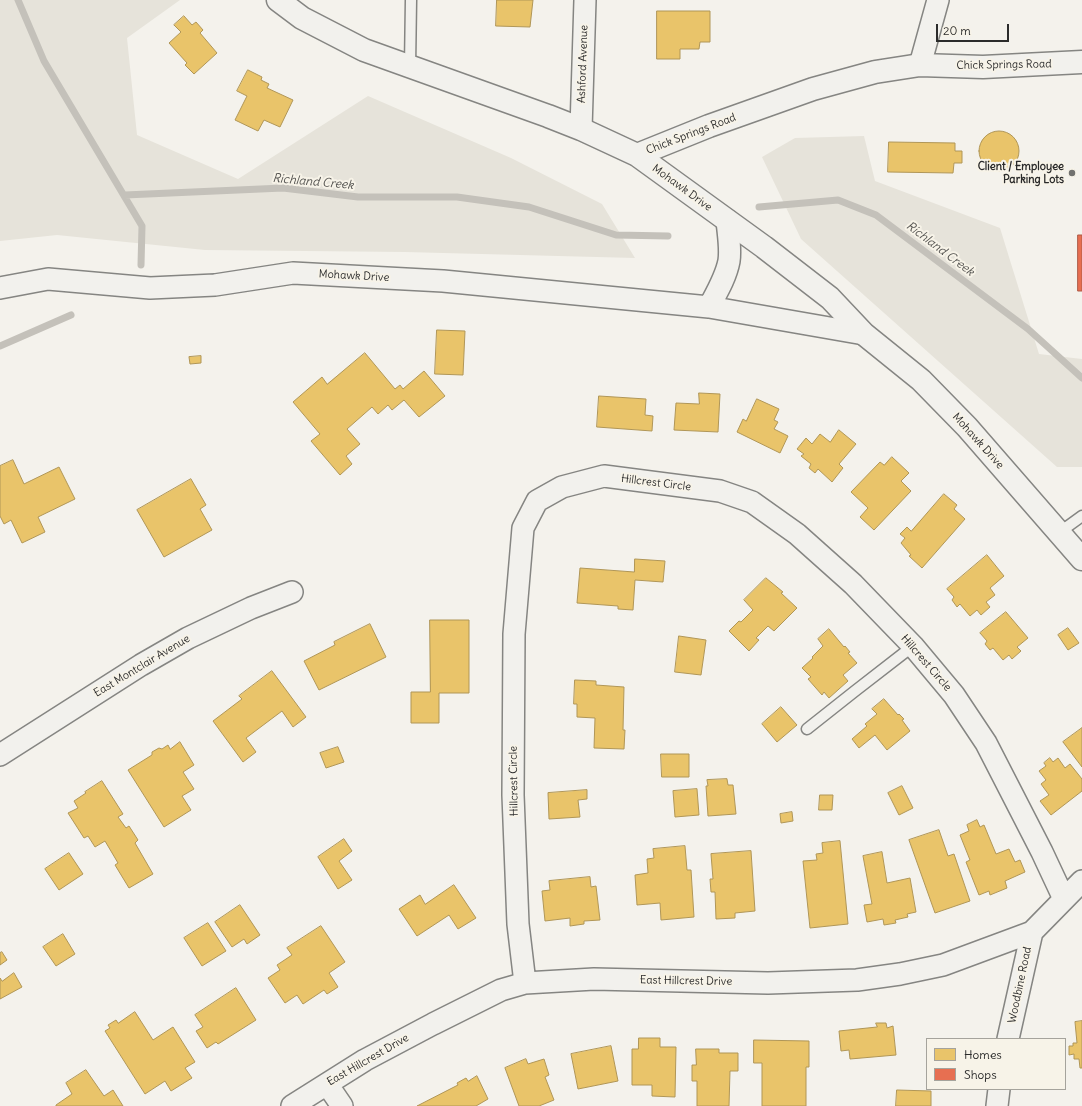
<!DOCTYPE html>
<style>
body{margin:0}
#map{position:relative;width:1082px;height:1106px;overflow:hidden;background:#f4f2ec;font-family:Delius,sans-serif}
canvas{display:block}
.legend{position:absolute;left:926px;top:1038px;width:140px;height:52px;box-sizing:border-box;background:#f7f3e8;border:1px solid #a5a39c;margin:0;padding:5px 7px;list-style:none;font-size:12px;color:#2b2b2b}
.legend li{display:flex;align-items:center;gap:8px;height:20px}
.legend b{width:20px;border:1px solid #a5a39c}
.scale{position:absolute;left:936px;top:24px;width:73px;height:18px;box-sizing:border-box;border:2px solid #2b2b2b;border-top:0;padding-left:5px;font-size:12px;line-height:14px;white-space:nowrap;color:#2b2b2b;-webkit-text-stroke:3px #f7f3e8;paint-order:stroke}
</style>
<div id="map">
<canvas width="1082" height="1106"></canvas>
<ul class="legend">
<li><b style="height:11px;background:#e9c46a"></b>Homes</li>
<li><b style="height:11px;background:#e76f51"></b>Shops</li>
</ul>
<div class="scale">20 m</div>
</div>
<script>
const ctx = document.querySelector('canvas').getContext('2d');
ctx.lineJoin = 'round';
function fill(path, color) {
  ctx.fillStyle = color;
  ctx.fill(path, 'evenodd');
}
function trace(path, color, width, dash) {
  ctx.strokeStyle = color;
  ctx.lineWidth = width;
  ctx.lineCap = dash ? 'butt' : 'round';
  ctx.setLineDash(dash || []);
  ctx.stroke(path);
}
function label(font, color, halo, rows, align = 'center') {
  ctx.font = font + ' Delius,sans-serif';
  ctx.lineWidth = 4;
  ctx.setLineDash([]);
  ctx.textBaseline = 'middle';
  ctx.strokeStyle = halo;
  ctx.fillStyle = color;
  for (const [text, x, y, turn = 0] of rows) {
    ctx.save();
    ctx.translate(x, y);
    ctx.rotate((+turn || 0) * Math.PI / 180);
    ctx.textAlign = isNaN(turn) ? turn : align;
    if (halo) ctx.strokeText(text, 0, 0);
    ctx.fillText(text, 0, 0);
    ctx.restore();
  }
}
fill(new Path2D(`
 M 0,0 L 180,0 L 127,38 L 137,135 L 238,179 L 368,96 L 511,158 L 602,204 L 635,258 L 405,252 L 205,250 L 57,235 L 0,241 Z
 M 864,136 L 875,181 L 1000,228 L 1039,354 L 1082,359 L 1082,467 L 1057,467 L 801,239 L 762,157 L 795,138 Z`), '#e6e3da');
const homes = new Path2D(`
 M 497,0 L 533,0 L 530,27 L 496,26 Z
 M 657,11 L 710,11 L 710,42 L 700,42 L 699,49 L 680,49 L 680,59 L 657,59 Z
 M 184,16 L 192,25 L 196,22 L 203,30 L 200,33 L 217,53 L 194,74 L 185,65 L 187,63 L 169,43 L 181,32 L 174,25 Z
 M 248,70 L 262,77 L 261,80 L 269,84 L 267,88 L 293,100 L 280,127 L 264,120 L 258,131 L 235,120 L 247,96 L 237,91 Z
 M979 151a20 20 0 1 1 40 0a20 20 0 1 1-40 0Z
 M 889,142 L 955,143 L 955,151 L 962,151 L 962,163 L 954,163 L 953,173 L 888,172 Z
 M 437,330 L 465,331 L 463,375 L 435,374 Z
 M 365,353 L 395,389 L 400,385 L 403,389 L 424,371 L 445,396 L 419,417 L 404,400 L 392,410 L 388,405 L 378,414 L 372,407 L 347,429 L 360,444 L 346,456 L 352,464 L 340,475 L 311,441 L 320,434 L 293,402 L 322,377 L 327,384 Z
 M 201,356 L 201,363 L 190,364 L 189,357 Z
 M 699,393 L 720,394 L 718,432 L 674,430 L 676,403 L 699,404 Z
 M 599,396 L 646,399 L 645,415 L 653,416 L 652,431 L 597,427 Z
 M 757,399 L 779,409 L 774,420 L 778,422 L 774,429 L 788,436 L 780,453 L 737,432 L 743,419 L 746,421 Z
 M 839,430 L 856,444 L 839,464 L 843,468 L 832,482 L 818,469 L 815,473 L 809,468 L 811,464 L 801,456 L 804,454 L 797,449 L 806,438 L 812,444 L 820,434 L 830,442 Z
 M 892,457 L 909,473 L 901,481 L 911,491 L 874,530 L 860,517 L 868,508 L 851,492 L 880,462 L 884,465 Z
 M 13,460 L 24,484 L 59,467 L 75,499 L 38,517 L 45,532 L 22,543 L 11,520 L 4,524 L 0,516 L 0,466 Z
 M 191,479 L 206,505 L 200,509 L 212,530 L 164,557 L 137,510 Z
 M 944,494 L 957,505 L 954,509 L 965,519 L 922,568 L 909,556 L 911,555 L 901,543 L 905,538 L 900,534 L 907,527 L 911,531 Z
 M 987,555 L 1004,576 L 990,588 L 995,595 L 986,602 L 990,607 L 981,615 L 977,610 L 970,616 L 960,604 L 957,607 L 952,600 L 954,597 L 947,589 Z
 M 635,559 L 665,561 L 663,582 L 635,580 L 633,610 L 618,609 L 618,606 L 577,603 L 580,568 L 634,572 Z
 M 766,578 L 783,592 L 781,593 L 797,608 L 774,631 L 768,626 L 756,638 L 759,640 L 749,651 L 729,631 L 739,621 L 741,622 L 753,610 L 744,600 Z
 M 1006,612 L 1028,638 L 1017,647 L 1021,651 L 1012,659 L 1009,655 L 1003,660 L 993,648 L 990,650 L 985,644 L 987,641 L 980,633 Z
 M 430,620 L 469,620 L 469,693 L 439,693 L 439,723 L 411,723 L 411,692 L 430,692 Z
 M 370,624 L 386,657 L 319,690 L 304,661 L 335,645 L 334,642 Z
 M 1068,628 L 1079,643 L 1068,650 L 1058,635 Z
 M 829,629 L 844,647 L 845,646 L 850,652 L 848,653 L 857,663 L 843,675 L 848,681 L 829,698 L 824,692 L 822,695 L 808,679 L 811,677 L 802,668 L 813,658 L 812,657 L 823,646 L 818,639 Z
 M 679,636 L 706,640 L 701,675 L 675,672 Z
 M 272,671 L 306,717 L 293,727 L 282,711 L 246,738 L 256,752 L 243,762 L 213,721 L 242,699 L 239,696 Z
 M 575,680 L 596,681 L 596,685 L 624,687 L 623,730 L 625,730 L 624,749 L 594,748 L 595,718 L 577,717 L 577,704 L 574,704 Z
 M 884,699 L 898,715 L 899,714 L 904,719 L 902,720 L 910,731 L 887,750 L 875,735 L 859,748 L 852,739 L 867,726 L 865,724 L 877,714 L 872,709 Z
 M 781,707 L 797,725 L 777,742 L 762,724 Z
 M 1082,728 L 1082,767 L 1063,742 Z
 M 180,742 L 194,765 L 183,772 L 194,789 L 182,796 L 191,810 L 164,827 L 128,770 L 152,755 L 152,752 L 159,748 L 162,749 L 168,745 L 170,749 Z
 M 338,747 L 344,762 L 326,768 L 320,753 Z
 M 661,754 L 689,754 L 689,777 L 662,777 Z
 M 1050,758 L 1053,762 L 1058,758 L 1065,768 L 1070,764 L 1082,779 L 1082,791 L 1051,815 L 1040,801 L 1049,795 L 1041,784 L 1046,780 L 1039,771 L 1046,766 L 1044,763 Z
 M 727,779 L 728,785 L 733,785 L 736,814 L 708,816 L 706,786 L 708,786 L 707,780 Z
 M 102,781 L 123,814 L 118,817 L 126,828 L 129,826 L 138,840 L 135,843 L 153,874 L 129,888 L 115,865 L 118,863 L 105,841 L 95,847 L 88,836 L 84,838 L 68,813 L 78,808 L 74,801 L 86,793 L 85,792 Z
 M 902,786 L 913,808 L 899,815 L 888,793 Z
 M 697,789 L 699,815 L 675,817 L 673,791 Z
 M 587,790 L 587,799 L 578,800 L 580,817 L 549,819 L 548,793 Z
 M 820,795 L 833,795 L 832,810 L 819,810 Z
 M 792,812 L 793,821 L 781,823 L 780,814 Z
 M 977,820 L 980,827 L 984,825 L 996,854 L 1009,849 L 1015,862 L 1020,860 L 1025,872 L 1005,881 L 1007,888 L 990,895 L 989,891 L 979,895 L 966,862 L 970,860 L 960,835 L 969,831 L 967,825 Z
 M 939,830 L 948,856 L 954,854 L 970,901 L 935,913 L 909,840 Z
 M 344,839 L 352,851 L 339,861 L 352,880 L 338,889 L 318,857 Z
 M 840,841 L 848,924 L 810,928 L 803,861 L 817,860 L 816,854 L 823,853 L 822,843 Z
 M 685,846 L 687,870 L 691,870 L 694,917 L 661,920 L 660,903 L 637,905 L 635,875 L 648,873 L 647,859 L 654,858 L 653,849 Z
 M 751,851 L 755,911 L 735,913 L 735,918 L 716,919 L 715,892 L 711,892 L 710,879 L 713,879 L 711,854 Z
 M 882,852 L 887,883 L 910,878 L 916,912 L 907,914 L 908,917 L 895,920 L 896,923 L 884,925 L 883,919 L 867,922 L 864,905 L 872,904 L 863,856 Z
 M 69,853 L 83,874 L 59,890 L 45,869 Z
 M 590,877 L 591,887 L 596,886 L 600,920 L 584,921 L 584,924 L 570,926 L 570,918 L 545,921 L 542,891 L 550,890 L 549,881 Z
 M 454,885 L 476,918 L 458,929 L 449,915 L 417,936 L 399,909 L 420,895 L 425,904 Z
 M 240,905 L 260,935 L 247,944 L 244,939 L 232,947 L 215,922 Z
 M 208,923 L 226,951 L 202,966 L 184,938 Z
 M 321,926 L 345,962 L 329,973 L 338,987 L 327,994 L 324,990 L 303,1004 L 297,995 L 285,1003 L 268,978 L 280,970 L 277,965 L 292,955 L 287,948 Z
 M 63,934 L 75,954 L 56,966 L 43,947 Z
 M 2,952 L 7,960 L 0,965 L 0,953 Z
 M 14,973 L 22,987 L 0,999 L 0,978 L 2,981 Z
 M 236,988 L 256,1020 L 218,1044 L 216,1042 L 207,1048 L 196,1031 L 203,1027 L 195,1015 Z
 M 135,1012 L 153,1040 L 173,1027 L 195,1062 L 185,1068 L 192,1078 L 171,1091 L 165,1081 L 145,1094 L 105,1031 L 110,1028 L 108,1025 L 116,1020 L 118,1023 Z
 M 1082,1021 L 1082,1068 L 1080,1068 L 1079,1059 L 1074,1059 L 1074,1054 L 1069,1055 L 1069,1046 L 1073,1046 L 1073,1043 L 1077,1043 L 1075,1022 Z
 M 876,1023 L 886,1023 L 887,1028 L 893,1026 L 896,1055 L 850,1059 L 849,1050 L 841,1051 L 839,1031 L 877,1027 Z
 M 639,1038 L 660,1038 L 660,1047 L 676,1047 L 675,1097 L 652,1096 L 652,1085 L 632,1085 L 632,1049 L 638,1049 Z
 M 754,1040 L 809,1041 L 809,1067 L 806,1067 L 806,1106 L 762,1106 L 762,1063 L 754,1063 Z
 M 611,1046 L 618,1081 L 578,1089 L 571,1054 Z
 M 696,1049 L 719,1049 L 719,1053 L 738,1053 L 738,1071 L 730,1071 L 729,1106 L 697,1106 L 697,1081 L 692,1081 L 692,1065 L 696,1065 Z
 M 526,1059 L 528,1064 L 544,1059 L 549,1075 L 545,1077 L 554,1100 L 539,1106 L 519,1106 L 505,1068 Z
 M 86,1070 L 104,1096 L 113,1090 L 123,1106 L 56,1106 L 56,1105 L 72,1094 L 66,1083 Z
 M 477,1076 L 488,1099 L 476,1106 L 417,1106 L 458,1085 L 457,1083 L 466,1078 L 468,1081 Z
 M 897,1090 L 931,1091 L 931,1106 L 896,1106 Z`);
fill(homes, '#e9c46a');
trace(homes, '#b09657', 1);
const shops = new Path2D(`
 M 1078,235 L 1082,235 L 1082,291 L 1078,291 Z`);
fill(shops, '#e76f51');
trace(shops, '#af5b46', 1);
trace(new Path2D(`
 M 18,0 L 44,61 L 142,226 L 141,265
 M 125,195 L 283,188 L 358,197 L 457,197 L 529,207 L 616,235 L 668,236
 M 759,207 L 838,200 L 876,215 L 1028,329 L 1082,378
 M 0,346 L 71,315`), '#c4c1ba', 7);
const lane = new Path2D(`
 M 410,67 L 411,0
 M 1060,532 L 1082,516
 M 807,729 L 855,691 L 913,646`);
const street = new Path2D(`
 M 920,65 L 938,0
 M 581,129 L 585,0
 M 0,288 L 48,279 L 150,288 L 215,285 L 293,273 L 443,281 L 709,307 L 864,334
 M 709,307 C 717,292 726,277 729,261 C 731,248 728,233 727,220
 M 0,755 L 141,665 L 188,638 L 251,608 L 292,592
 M 525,983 L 518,924 L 513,795 L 514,634 L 523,528 L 537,501 L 562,487 L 604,476 L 720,491 L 752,502 L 797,534 L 853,584 L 913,646 L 954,695 L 986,743 L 1042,852 L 1064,899
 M 1008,1039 L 1032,932
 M 327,1084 L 342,1106
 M 292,1106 L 365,1060 L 433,1024 L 501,990 L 525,983 L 594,979 L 768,983 L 857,980 L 900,974 L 943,965 L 1032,932 L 1082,881
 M 997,1106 L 999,1089`);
const secondary = new Path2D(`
 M 278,0 L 302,18 L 364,50 L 548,116 L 581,129 L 637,155 L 764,247 L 830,298 L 864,334 L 921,380 L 967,427 L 1082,559
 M 637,155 L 709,126 L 813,89 L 875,72 L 920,65 L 983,67 L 1082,62`);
trace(lane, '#858582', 13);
trace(street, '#858582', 24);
trace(secondary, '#858582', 25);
trace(lane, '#f2f1ed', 10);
trace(street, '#f2f1ed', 21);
trace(secondary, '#f2f1ed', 22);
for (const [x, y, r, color] of [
 [1072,173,4,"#71716f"]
]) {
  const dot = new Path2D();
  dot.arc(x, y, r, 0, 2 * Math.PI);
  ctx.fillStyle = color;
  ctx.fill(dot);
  trace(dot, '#f7f3e8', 1.5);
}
label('11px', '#2b2b2b', '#f7f3e8', [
 ["Ashford Avenue",583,64,-88],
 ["Chick Springs Road",1004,65,-1],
 ["Chick Springs Road",691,134,-21],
 ["Mohawk Drive",682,188,36],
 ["Mohawk Drive",354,276,3],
 ["Mohawk Drive",978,441,48],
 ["Hillcrest Circle",656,483,7],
 ["Hillcrest Circle",926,663,49],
 ["East Montclair Avenue",142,666,-31],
 ["Hillcrest Circle",514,781,-91],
 ["East Hillcrest Drive",686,981,1],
 ["Woodbine Road",1020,985,-78],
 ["East Hillcrest Drive",368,1060,-30]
]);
label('bold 11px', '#2b2b2b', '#f7f3e8', [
 ["Client / Employee",1064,167],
 ["Parking Lots",1064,180]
], 'right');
label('italic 12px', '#53524f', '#f7f3e8', [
 ["Richland Creek",313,182,5],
 ["Richland Creek",940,249,37]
]);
</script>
